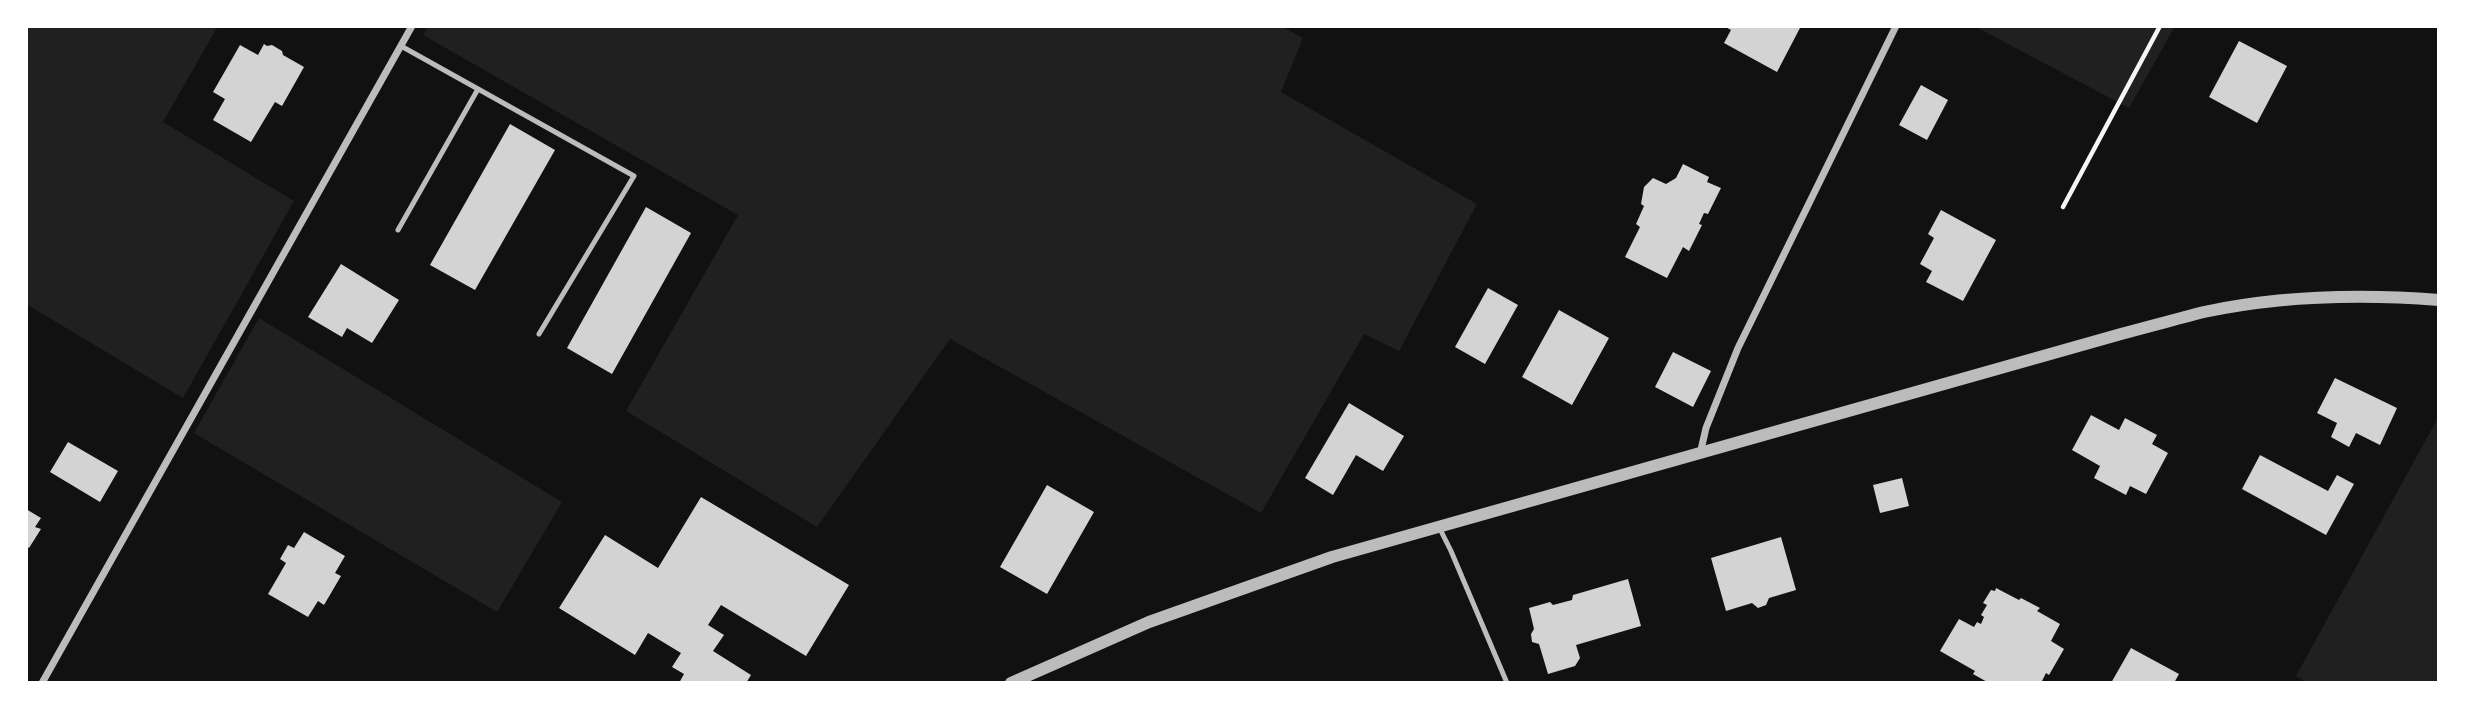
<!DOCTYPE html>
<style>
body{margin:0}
#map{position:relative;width:2465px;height:709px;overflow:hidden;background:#111;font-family:"Roboto Condensed",sans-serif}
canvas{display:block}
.frame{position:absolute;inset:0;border:28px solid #fff;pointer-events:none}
</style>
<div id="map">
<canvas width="2465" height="709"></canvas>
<div class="frame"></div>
</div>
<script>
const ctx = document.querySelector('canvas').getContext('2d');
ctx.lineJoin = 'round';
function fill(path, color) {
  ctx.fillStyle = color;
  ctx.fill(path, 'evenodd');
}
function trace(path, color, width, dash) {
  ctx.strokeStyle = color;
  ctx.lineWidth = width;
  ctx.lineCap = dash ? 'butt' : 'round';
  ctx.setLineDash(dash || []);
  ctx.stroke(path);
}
fill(new Path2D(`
 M 26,26 L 218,26 L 163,122 L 294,201 L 183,398 L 26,304 Z
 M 428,26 L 1281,26 L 1303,38 L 1281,92 L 1477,204 L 1399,351 L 1364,334 L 1261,513 L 950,339 L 817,527 L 626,411 L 738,215 L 423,35 Z
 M 1974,26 L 2175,26 L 2129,108 Z
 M 259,318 L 562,502 L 497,612 L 194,433 Z
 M 2439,416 L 2439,683 L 2307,683 L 2296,676 Z`), '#202020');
fill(new Path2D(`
 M 1724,26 L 1801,26 L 1777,72 L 1724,43 L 1731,30 Z
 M 2239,41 L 2287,66 L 2257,123 L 2209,97 Z
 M 264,44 L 267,46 L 272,45 L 282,51 L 283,55 L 304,67 L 282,106 L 275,102 L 251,142 L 213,120 L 225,99 L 213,92 L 240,45 L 258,55 Z
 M 1921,85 L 1948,100 L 1927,140 L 1899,125 Z
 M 510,124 L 555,150 L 475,290 L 430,265 Z
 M 1683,164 L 1709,177 L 1707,182 L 1721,188 L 1708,214 L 1704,213 L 1699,224 L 1702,225 L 1689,251 L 1683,247 L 1667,278 L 1625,257 L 1640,227 L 1636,224 L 1644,206 L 1641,204 L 1644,187 L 1653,178 L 1666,184 L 1676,178 Z
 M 646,207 L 691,233 L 612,374 L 567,348 Z
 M 1941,210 L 1996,240 L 1963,301 L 1926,282 L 1932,271 L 1920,264 L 1934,238 L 1928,234 Z
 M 341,264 L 399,300 L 372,343 L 347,328 L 342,337 L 308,317 Z
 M 1488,288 L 1518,305 L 1485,364 L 1455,347 Z
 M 1559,310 L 1609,338 L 1572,405 L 1522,377 Z
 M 1673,352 L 1711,371 L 1693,407 L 1655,387 Z
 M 2335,378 L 2397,408 L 2380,445 L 2356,433 L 2349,447 L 2331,437 L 2337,423 L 2317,413 Z
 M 1349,403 L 1404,436 L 1383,471 L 1356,455 L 1333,495 L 1305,478 Z
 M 2091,415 L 2119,430 L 2125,418 L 2157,435 L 2152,444 L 2168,453 L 2146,494 L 2130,486 L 2126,495 L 2094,478 L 2100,466 L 2072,450 Z
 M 68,442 L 118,471 L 100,502 L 50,472 Z
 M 2260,455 L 2328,491 L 2337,475 L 2354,484 L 2326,535 L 2242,489 Z
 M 1902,478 L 1909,506 L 1880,513 L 1873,485 Z
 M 1047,485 L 1094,512 L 1047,594 L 1000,567 Z
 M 701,497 L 849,585 L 806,656 L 721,605 L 708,625 L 724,635 L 713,651 L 751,675 L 746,683 L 679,683 L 684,674 L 672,667 L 681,653 L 648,633 L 635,655 L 559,608 L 605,535 L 658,568 Z
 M 26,509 L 41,518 L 35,527 L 41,529 L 29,548 L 26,546 Z
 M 304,532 L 345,556 L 335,573 L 341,576 L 324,605 L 318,601 L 308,617 L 268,594 L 286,563 L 280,559 L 288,545 L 294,548 Z
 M 1781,537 L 1796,590 L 1769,598 L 1766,605 L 1758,608 L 1752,603 L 1726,611 L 1711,558 Z
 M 1628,579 L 1641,626 L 1576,645 L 1580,658 L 1575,666 L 1548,674 L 1539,644 L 1532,642 L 1531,634 L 1534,629 L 1529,608 L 1550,602 L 1553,605 L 1572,600 L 1573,595 Z
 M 1996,588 L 2019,600 L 2021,598 L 2040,608 L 2037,611 L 2060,624 L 2051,641 L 2064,649 L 2049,675 L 2046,673 L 2041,683 L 1989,683 L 1973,674 L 1975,671 L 1940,651 L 1959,619 L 1974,627 L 1977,622 L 1981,624 L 1984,617 L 1981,615 L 1987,605 L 1983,603 L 1991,590 L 1995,591 Z
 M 2131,648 L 2179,674 L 2174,683 L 2111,683 Z`), '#d3d3d3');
trace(new Path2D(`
 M 2063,207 L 2160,26`), '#f5f5f5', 4.5);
trace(new Path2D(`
 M 401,46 L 634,176 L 539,334
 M 398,230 L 478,89
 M 1440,529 L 1451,551 L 1507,683`), '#bcbcbc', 5);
trace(new Path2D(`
 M 1700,454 L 1706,428 L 1738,348 L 1896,26
 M 42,683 L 412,26`), '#bcbcbc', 7);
trace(new Path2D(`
 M 1011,683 L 1149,622 L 1332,557 L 2121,334 C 2148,327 2176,319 2204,312 C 2279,296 2362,294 2439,300`), '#bcbcbc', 12);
</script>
